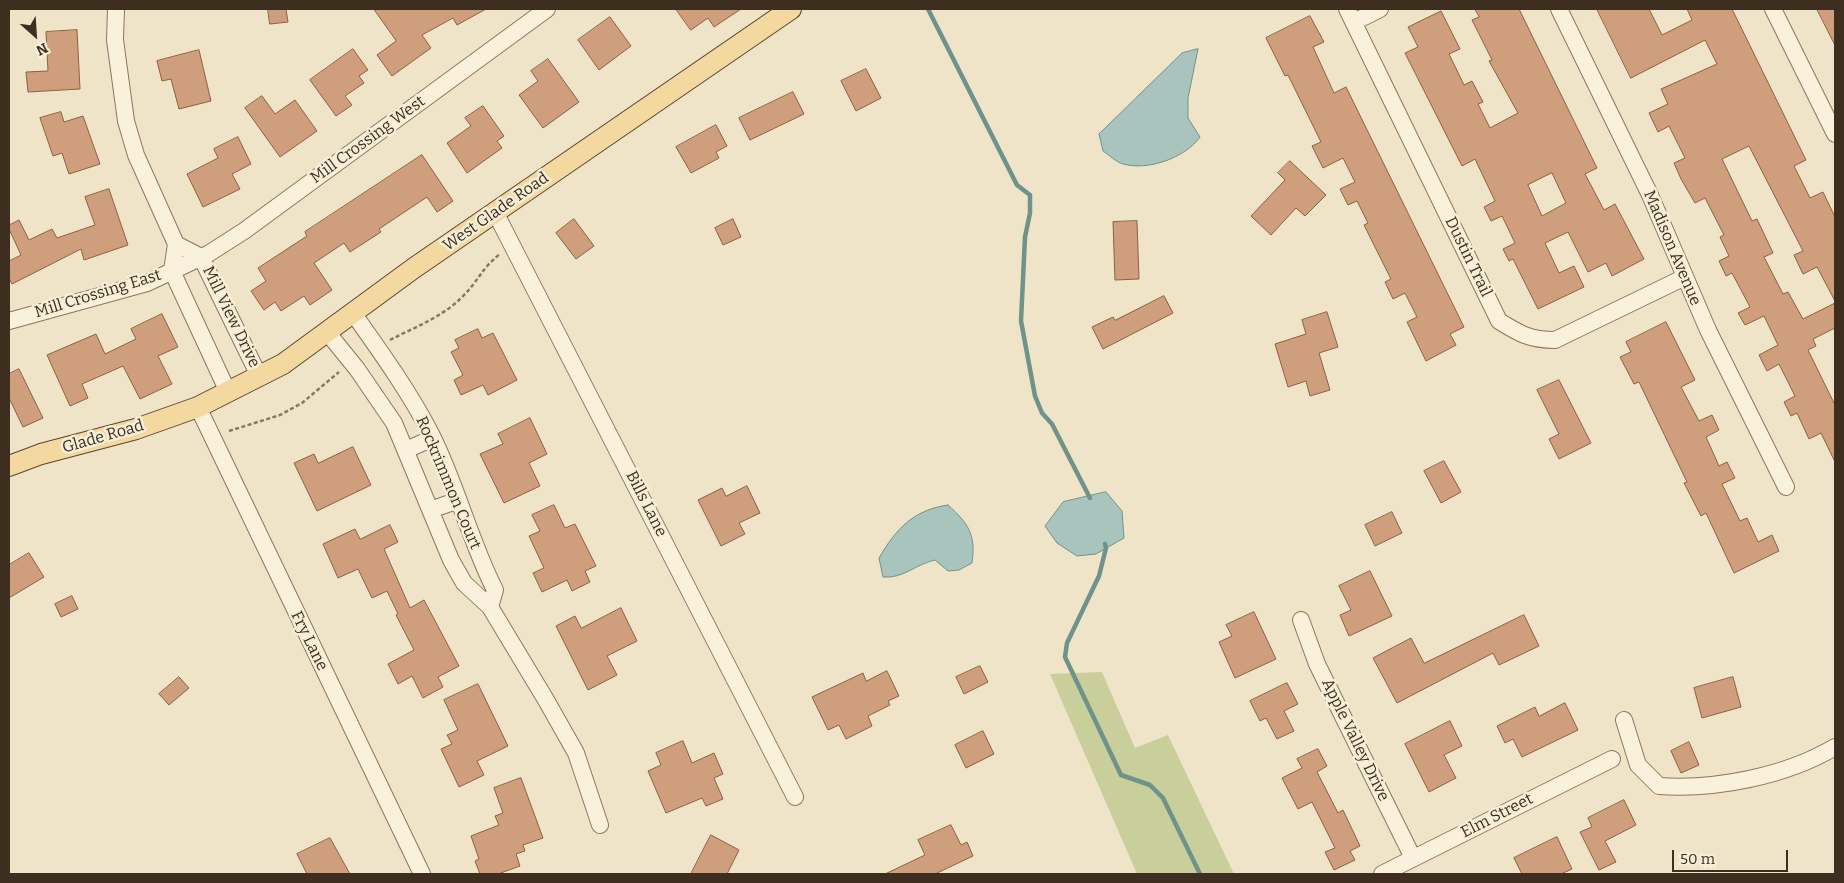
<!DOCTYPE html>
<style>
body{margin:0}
#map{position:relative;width:1844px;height:883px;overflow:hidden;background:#f0e4c8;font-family:Bitter,serif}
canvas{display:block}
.frame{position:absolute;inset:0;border:10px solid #3d2e20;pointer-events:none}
.north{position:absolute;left:10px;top:10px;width:50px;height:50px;-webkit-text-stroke:4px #f7eed8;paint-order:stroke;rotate:154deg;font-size:14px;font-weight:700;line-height:20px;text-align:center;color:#3d2e20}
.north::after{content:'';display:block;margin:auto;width:18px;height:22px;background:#3d2e20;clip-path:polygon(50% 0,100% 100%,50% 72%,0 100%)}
.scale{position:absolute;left:1672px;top:850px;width:116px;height:22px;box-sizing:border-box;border:2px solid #3d2e20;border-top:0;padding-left:6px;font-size:15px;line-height:18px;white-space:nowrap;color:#3d2e20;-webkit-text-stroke:4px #f7eed8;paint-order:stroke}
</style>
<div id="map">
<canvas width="1844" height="883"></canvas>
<div class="frame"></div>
<div class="north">N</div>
<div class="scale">50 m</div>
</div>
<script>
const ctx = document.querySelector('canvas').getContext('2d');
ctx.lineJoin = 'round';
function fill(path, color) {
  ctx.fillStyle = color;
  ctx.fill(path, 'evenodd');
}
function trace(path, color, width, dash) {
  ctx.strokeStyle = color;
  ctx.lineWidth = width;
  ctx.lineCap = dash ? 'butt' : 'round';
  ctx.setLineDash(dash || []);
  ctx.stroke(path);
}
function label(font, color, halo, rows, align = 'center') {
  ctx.font = font + ' Bitter,serif';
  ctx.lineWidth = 5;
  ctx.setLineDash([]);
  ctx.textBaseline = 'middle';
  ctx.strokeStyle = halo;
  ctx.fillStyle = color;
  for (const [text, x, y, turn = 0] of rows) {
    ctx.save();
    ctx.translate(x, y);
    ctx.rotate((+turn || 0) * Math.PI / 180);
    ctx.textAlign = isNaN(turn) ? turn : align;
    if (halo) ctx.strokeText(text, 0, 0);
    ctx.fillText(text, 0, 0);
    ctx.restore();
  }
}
fill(new Path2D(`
 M 1102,672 L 1135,748 L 1168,735 L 1234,874 L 1137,874 L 1050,674 Z`), '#c9cf9b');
const water = new Path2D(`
 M 1198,49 L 1188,98 L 1188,118 L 1200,137 C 1185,158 1148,171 1123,164 C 1116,162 1109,155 1103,151 L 1099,134 L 1182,53 Z
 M 1106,492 L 1122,511 L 1124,538 L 1096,554 L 1077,556 L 1057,543 L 1045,526 L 1063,502 Z
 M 948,505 C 969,524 976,535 972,563 L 959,570 L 948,571 L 935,560 C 916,564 903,579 883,577 L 879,558 C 896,529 913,510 948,505 Z`);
fill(water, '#a9c4bc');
trace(water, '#6f938a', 1);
trace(new Path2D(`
 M 928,9 L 1017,185 L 1030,195 L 1030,213 L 1025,237 L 1021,321 L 1035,396 L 1042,413 L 1052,424 L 1090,498
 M 1105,544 L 1106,548 L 1099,576 L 1067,643 L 1065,657 L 1121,775 L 1150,785 L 1163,798 L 1200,874`), '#6f938a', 4.5);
const building = new Path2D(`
 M 268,9 L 286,9 L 288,22 L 270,24 Z
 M 374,9 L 486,9 L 457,25 L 453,18 L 422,35 L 431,48 L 392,76 L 377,55 L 396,41 Z
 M 676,9 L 741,9 L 714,27 L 708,18 L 691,30 Z
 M 1475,9 L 1519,9 L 1597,168 L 1585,174 L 1604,210 L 1615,204 L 1644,259 L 1612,276 L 1606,263 L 1588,272 L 1568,232 L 1545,243 L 1559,273 L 1574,266 L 1584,287 L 1538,309 L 1513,259 L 1509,261 L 1503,249 L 1515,243 L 1502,216 L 1491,221 L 1484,207 L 1495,201 L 1475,159 L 1462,166 L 1405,53 L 1418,47 L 1408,27 L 1441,11 L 1460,49 L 1449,54 L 1464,85 L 1472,81 L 1483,102 L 1478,104 L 1490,128 L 1518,113 L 1489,61 L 1492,60 L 1472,20 L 1479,17 ZM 1552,173 L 1566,203 L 1542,216 L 1528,185 Z
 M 1597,9 L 1649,9 L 1662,35 L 1692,20 L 1687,9 L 1732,9 L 1806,160 L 1794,166 L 1810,198 L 1823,192 L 1835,217 L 1835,301 L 1817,267 L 1803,274 L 1794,255 L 1803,251 L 1749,146 L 1722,159 L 1752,221 L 1757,219 L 1773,253 L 1764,257 L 1783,294 L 1788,292 L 1803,319 L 1835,303 L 1835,328 L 1813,339 L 1816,346 L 1808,350 L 1835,405 L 1835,462 L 1821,433 L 1809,439 L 1797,413 L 1791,416 L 1784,402 L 1795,396 L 1779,364 L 1767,371 L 1759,355 L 1778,345 L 1764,316 L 1745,325 L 1738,313 L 1750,307 L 1732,273 L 1726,276 L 1719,261 L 1729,256 L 1720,237 L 1724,235 L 1705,198 L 1695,203 L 1681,179 L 1674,163 L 1685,158 L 1669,126 L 1658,132 L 1649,113 L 1668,104 L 1661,89 L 1717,64 L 1705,40 L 1631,78 Z
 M 1817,9 L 1835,9 L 1835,45 Z
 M 1310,16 L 1324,42 L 1313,47 L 1334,93 L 1346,87 L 1464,327 L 1450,334 L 1456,345 L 1426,361 L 1407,322 L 1417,317 L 1405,293 L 1393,299 L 1385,282 L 1391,279 L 1364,225 L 1368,223 L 1357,201 L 1348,205 L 1340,189 L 1355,182 L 1343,158 L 1323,168 L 1312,146 L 1321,142 L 1288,75 L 1285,76 L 1266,38 Z
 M 610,17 L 631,46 L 599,70 L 578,40 Z
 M 77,30 L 80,89 L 28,92 L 26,72 L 48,71 L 46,32 Z
 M 353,49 L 368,70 L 359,76 L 364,83 L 345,96 L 352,105 L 336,116 L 310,80 Z
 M 199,50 L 211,101 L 179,109 L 171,79 L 162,81 L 157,61 Z
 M 548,59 L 579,102 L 543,128 L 519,95 L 538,81 L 531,71 Z
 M 866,69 L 881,98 L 856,111 L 841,81 Z
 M 793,92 L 804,114 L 750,140 L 739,118 Z
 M 262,96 L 275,114 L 295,100 L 317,131 L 280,157 L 245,108 Z
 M 483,106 L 504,136 L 497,141 L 502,148 L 467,173 L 447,143 L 471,126 L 465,118 Z
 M 61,112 L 64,122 L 83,116 L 100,164 L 69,174 L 62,153 L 53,156 L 40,118 Z
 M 716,125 L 727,146 L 716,152 L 719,158 L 691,173 L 676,147 Z
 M 238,137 L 251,164 L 232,174 L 240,189 L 203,207 L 187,174 L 218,158 L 214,149 Z
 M 422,155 L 453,201 L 437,212 L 427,197 L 379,229 L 381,232 L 350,252 L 344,243 L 314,263 L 332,290 L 310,305 L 304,296 L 281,311 L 275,302 L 264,310 L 251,291 L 266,281 L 258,268 L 307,236 L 305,232 Z
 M 1290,161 L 1326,195 L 1305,216 L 1296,208 L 1271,235 L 1251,216 L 1285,180 L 1278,173 Z
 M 109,189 L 128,245 L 84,260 L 81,249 L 12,284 L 9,278 L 9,261 L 21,255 L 9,229 L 9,225 L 19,220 L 29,240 L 52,229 L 57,238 L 95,225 L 85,197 Z
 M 574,219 L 594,246 L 576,259 L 556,233 Z
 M 733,219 L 741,237 L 723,245 L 715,228 Z
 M 1137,221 L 1139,279 L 1115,280 L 1113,222 Z
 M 1164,296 L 1173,313 L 1103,349 L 1092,327 L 1113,317 L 1115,320 Z
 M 1327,312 L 1338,347 L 1319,353 L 1330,390 L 1310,396 L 1306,381 L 1288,387 L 1275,344 L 1306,334 L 1302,320 Z
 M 162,314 L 178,347 L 158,356 L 172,384 L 140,399 L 123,366 L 82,384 L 88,398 L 70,406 L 47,355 L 96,334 L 105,354 L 136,339 L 131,329 Z
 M 1666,322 L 1695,380 L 1681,387 L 1699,421 L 1712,415 L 1719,430 L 1706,437 L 1719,466 L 1727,462 L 1735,478 L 1722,484 L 1740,521 L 1747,518 L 1758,542 L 1772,535 L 1779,551 L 1734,573 L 1706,513 L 1701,516 L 1684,483 L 1687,482 L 1639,382 L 1634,384 L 1620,357 L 1631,352 L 1626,342 Z
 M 478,329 L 482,338 L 493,333 L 517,380 L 488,395 L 483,385 L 461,395 L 454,380 L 463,375 L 451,352 L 459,348 L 455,340 Z
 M 19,369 L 43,418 L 23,427 L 9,398 L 9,374 Z
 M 1559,380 L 1591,443 L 1559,459 L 1549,439 L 1559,434 L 1537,390 Z
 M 530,418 L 547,454 L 529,463 L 540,486 L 504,503 L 480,454 L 503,444 L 498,434 Z
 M 353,447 L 371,485 L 317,511 L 294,463 L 314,454 L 318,463 Z
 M 1444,461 L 1461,492 L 1441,503 L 1424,471 Z
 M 747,486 L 760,513 L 739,523 L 745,534 L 721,546 L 698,500 L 722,488 L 726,496 Z
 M 554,505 L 565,528 L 575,524 L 596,566 L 585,571 L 590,582 L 572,591 L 567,580 L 542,592 L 533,573 L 544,568 L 529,536 L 540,531 L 532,515 Z
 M 1392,512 L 1402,533 L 1375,546 L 1365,525 Z
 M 390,525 L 398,542 L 384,549 L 410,608 L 424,600 L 459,666 L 438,677 L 443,687 L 423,698 L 412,676 L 398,684 L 388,664 L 414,650 L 396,615 L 398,614 L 387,591 L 372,598 L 358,569 L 338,578 L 323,544 L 355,529 L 360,539 Z
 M 29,553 L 44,577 L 9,598 L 9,565 Z
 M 1370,571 L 1392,616 L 1349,636 L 1340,615 L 1351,610 L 1339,586 Z
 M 72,596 L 78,609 L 61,617 L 55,604 Z
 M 621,608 L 637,641 L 607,656 L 617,675 L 588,690 L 556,626 L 575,616 L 581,628 Z
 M 1254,612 L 1276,659 L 1235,678 L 1219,642 L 1232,636 L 1226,625 Z
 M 1524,615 L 1539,646 L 1499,665 L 1493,653 L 1397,703 L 1373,658 L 1411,638 L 1424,663 Z
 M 980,666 L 988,682 L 964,694 L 956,677 Z
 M 887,671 L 899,696 L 888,701 L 890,705 L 868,716 L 872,726 L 846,739 L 839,725 L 828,730 L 812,697 L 863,673 L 866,681 Z
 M 179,677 L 189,688 L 169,705 L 159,694 Z
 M 1733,677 L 1741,707 L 1702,718 L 1694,688 Z
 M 1287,683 L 1298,704 L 1284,711 L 1294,731 L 1277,739 L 1266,718 L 1260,721 L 1250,701 Z
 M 478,684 L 508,746 L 477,761 L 484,775 L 459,787 L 441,749 L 452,744 L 447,735 L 458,730 L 444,700 Z
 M 1565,703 L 1578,730 L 1522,757 L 1513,739 L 1505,743 L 1497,726 L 1535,707 L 1539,716 Z
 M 1450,721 L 1462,746 L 1444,755 L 1456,778 L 1429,792 L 1405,744 Z
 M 983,731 L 994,754 L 966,768 L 955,745 Z
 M 683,741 L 692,763 L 714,753 L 723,774 L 714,778 L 723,799 L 706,806 L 702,798 L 666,813 L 648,771 L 661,765 L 656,753 Z
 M 1689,742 L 1699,765 L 1681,773 L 1671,751 Z
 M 1318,749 L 1327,766 L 1317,772 L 1338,813 L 1343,810 L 1360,846 L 1350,851 L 1355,860 L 1334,870 L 1325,852 L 1335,848 L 1312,802 L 1298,809 L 1282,778 L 1302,768 L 1297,759 Z
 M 521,778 L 543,838 L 523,845 L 525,851 L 516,854 L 520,866 L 498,874 L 480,874 L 475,861 L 479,859 L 471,836 L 499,825 L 495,816 L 503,813 L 494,788 Z
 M 1624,800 L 1636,825 L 1605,841 L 1616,862 L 1599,870 L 1580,832 L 1592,827 L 1588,818 Z
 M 951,825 L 961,845 L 967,842 L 973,856 L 935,874 L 885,874 L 925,855 L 918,840 Z
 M 711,835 L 739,850 L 727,874 L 691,874 Z
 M 1557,837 L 1572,869 L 1561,874 L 1522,874 L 1514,858 Z
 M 330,838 L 350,874 L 307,874 L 297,854 Z`);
fill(building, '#cf9f7d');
trace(building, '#8d5f41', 1);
const minor = new Path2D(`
 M 116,9 L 115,40 L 126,121 L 136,155 L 176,244 L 172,271 L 228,392
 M 1347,9 L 1499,321 C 1520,334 1530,340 1555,340 L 1685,277
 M 1559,9 L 1650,195 L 1708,330 L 1786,487
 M 1773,9 L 1835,134
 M 1354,22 L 1380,9
 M 495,212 L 795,797
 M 176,244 L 201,257 L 259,376
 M 353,313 C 380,351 408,390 430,432 C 456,482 469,539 495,590 L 490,607
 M 9,321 L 147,283 L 208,254 L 244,231 L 547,9
 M 327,332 L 357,369 L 394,423 L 451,560 L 464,583 L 490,607 L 546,700 L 576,753 L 600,825
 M 198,407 L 422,874
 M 406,450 L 433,438
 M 431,510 L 458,500
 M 1301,620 L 1317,664 L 1413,858
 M 1624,720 L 1638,765 L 1659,786 C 1716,790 1786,776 1835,747
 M 1382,874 L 1612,759`);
const major = new Path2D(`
 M 9,466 L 41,454 L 136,429 L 198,407 L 283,364 L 414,268 L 791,9`);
trace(minor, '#8d765c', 18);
trace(major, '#5b4430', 22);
trace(new Path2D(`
 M 390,340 C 415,327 445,316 464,295 C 479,280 481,269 500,254
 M 229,431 L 280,415 L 302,403 L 339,372`), '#8d765c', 2.5, [4, 2.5]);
trace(minor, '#faf1dc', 16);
trace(major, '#f3d9a0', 20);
label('16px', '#3d2e20', '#f7eed8', [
 ["Mill Crossing West",368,140,-36],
 ["West Glade Road",496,212,-35],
 ["Madison Avenue",1672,248,67],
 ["Dustin Trail",1468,257,64],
 ["Mill Crossing East",98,294,-17],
 ["Mill View Drive",231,317,64],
 ["Glade Road",103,437,-16],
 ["Rockrimmon Court",448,483,67],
 ["Bills Lane",646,504,63],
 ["Fry Lane",309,641,64],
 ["Apple Valley Drive",1355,740,64],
 ["Elm Street",1497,816,-27]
]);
</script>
